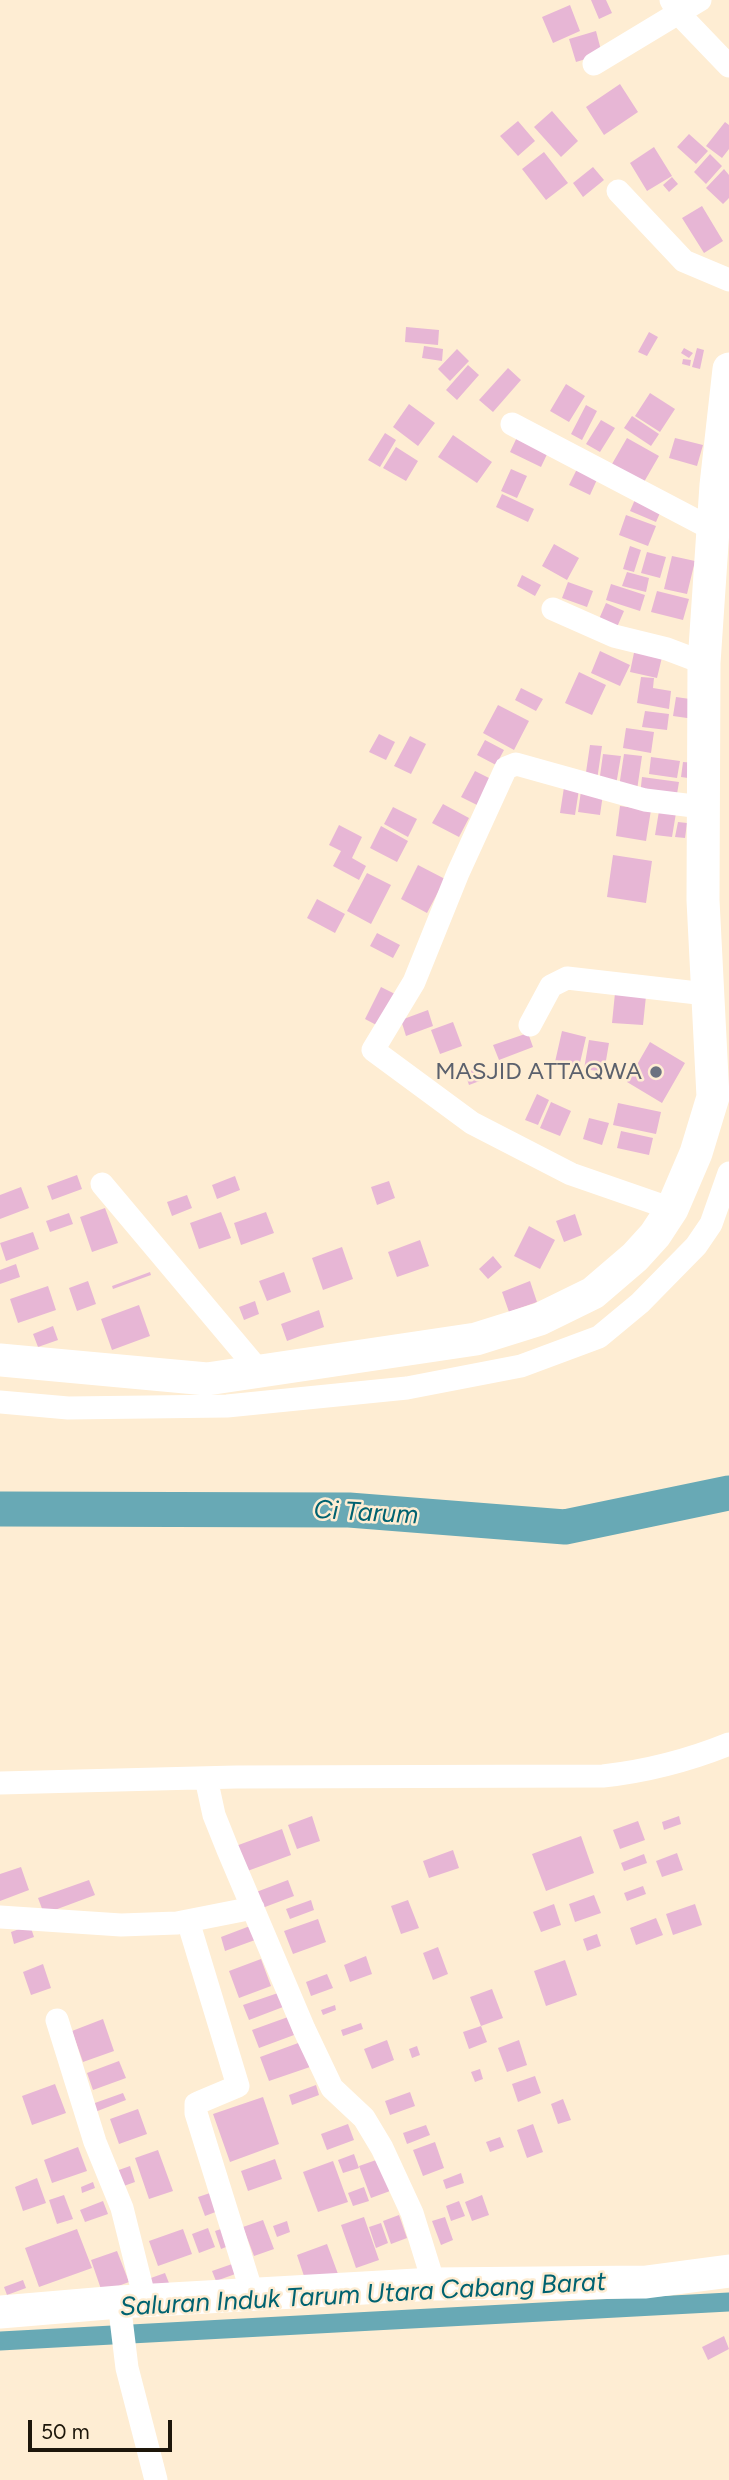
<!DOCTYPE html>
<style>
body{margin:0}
#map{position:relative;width:729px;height:2480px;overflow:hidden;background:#feedd3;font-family:Figtree,sans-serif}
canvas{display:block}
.scale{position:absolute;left:28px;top:2420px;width:144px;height:32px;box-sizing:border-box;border:4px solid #1d160a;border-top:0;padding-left:9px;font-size:21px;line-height:24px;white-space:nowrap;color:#1d160a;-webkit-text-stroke:5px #feedd3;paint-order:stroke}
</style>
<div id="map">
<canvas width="729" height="2480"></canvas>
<div class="scale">50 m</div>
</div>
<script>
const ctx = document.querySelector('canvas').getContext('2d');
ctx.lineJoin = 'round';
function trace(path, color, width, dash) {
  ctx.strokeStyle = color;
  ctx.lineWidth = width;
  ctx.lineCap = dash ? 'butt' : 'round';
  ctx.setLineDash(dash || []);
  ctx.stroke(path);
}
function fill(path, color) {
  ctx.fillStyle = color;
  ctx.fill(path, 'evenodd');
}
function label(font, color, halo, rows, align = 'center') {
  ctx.font = font + ' Figtree,sans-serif';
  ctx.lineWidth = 5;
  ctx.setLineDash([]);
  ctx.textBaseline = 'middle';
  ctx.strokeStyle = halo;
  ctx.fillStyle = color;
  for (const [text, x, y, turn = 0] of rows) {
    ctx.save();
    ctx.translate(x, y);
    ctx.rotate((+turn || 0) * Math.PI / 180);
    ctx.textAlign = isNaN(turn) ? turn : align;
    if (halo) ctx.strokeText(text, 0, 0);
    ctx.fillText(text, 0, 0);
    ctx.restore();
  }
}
trace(new Path2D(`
 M 0,2341 L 729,2302`), '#68a9b5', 19);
trace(new Path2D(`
 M 0,1509 L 349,1510 L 565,1527 L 729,1493`), '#68a9b5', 35);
fill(new Path2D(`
 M 591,0 L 606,0 L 612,13 L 599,19 Z
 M 570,5 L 580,31 L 553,43 L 542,17 Z
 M 596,31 L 602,54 L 576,62 L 569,39 Z
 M 620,84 L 638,112 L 604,135 L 586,107 Z
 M 552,111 L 578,141 L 561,157 L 534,127 Z
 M 518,121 L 535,141 L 518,156 L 500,136 Z
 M 725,122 L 729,125 L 729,149 L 722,158 L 706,146 Z
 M 689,134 L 708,151 L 696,164 L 677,147 Z
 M 654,147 L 672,176 L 647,191 L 630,163 Z
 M 544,152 L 568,183 L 546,200 L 522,169 Z
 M 710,154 L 722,166 L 706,184 L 694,172 Z
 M 593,167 L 604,180 L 583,197 L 573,183 Z
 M 724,169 L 729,175 L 729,198 L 723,204 L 706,188 Z
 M 672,177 L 678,184 L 669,192 L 663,185 Z
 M 702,206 L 723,241 L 704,253 L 682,218 Z
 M 406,327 L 439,330 L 438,345 L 405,342 Z
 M 649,332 L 658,337 L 647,356 L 638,352 Z
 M 424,346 L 443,349 L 442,361 L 422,358 Z
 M 684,348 L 693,353 L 689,358 L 681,353 Z
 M 697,348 L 704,350 L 700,369 L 692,367 Z
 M 457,349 L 469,361 L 450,381 L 438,369 Z
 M 683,359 L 691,360 L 690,366 L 682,364 Z
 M 468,365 L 479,375 L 457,400 L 446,390 Z
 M 508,368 L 521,380 L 493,412 L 479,400 Z
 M 566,384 L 585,396 L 569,422 L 550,411 Z
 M 650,393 L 675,409 L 660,432 L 635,416 Z
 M 409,404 L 435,423 L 418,446 L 393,427 Z
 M 586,405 L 597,411 L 582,440 L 571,434 Z
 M 632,416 L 659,434 L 651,446 L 624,428 Z
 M 601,420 L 615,428 L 600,452 L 586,444 Z
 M 385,433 L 396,440 L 380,467 L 368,460 Z
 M 519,433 L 550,448 L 541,467 L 510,452 Z
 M 453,435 L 492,462 L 477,483 L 438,457 Z
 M 627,438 L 659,456 L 644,482 L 612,464 Z
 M 675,438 L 703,445 L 697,466 L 669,458 Z
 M 396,447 L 418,461 L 406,481 L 383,468 Z
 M 580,463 L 600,473 L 590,495 L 569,485 Z
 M 511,469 L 527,476 L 517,498 L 501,491 Z
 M 502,494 L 534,509 L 528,522 L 496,507 Z
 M 637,495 L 663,506 L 656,522 L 630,511 Z
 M 626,515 L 656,526 L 648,546 L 619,535 Z
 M 554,544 L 579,558 L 567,580 L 542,566 Z
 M 630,546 L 641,550 L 634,572 L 623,569 Z
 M 647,552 L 666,557 L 660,578 L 641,573 Z
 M 672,556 L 695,561 L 687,594 L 664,589 Z
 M 627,572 L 649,578 L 646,592 L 622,586 Z
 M 522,575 L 541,585 L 535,596 L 517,586 Z
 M 568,582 L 593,591 L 587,607 L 562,598 Z
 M 611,584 L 645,595 L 640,611 L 606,600 Z
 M 657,591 L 689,599 L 683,620 L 651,612 Z
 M 606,603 L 624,611 L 614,634 L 596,626 Z
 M 636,643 L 664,649 L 657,678 L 630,672 Z
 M 600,651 L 630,665 L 620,686 L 591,673 Z
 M 579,672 L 606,685 L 592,715 L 565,703 Z
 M 641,677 L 654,678 L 653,688 L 671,691 L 669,709 L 637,703 Z
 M 521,688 L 543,699 L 536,711 L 515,700 Z
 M 676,697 L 697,700 L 694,719 L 673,716 Z
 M 498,705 L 529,721 L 514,750 L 483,733 Z
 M 645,711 L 669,714 L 667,730 L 642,727 Z
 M 626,728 L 654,732 L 651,753 L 623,748 Z
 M 379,734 L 395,742 L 386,760 L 369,752 Z
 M 410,736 L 426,744 L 411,774 L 394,766 Z
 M 485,740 L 504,750 L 496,765 L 477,755 Z
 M 590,745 L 602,746 L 597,780 L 585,779 Z
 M 603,754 L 621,756 L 616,785 L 599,783 Z
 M 624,754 L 642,756 L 637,790 L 619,787 Z
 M 651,757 L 680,761 L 677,778 L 649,774 Z
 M 683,762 L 697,763 L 695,779 L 681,777 Z
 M 475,771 L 497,782 L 483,808 L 461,797 Z
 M 642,777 L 679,782 L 676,800 L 640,795 Z
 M 565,781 L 580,783 L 575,815 L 560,813 Z
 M 581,791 L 603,794 L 600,815 L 578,812 Z
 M 443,804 L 469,818 L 459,837 L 432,823 Z
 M 660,805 L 677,807 L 672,837 L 655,835 Z
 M 620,806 L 651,810 L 646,841 L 616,836 Z
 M 393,807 L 417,819 L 408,837 L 384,824 Z
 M 678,822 L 687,823 L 685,838 L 675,837 Z
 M 339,825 L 362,837 L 352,858 L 366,866 L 359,880 L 333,866 L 341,851 L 329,845 Z
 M 381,826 L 408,841 L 397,862 L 370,848 Z
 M 613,855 L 652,861 L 646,903 L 607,897 Z
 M 418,865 L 445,879 L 427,913 L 401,899 Z
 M 367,873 L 391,885 L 371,924 L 347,911 Z
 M 317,899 L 345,914 L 335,933 L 307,918 Z
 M 377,933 L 400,945 L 393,958 L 370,946 Z
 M 381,987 L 401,997 L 384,1029 L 365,1019 Z
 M 615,993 L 646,996 L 643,1025 L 612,1023 Z
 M 428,1010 L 433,1026 L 406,1036 L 401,1020 Z
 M 453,1022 L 462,1046 L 440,1054 L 431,1030 Z
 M 562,1031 L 586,1037 L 579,1067 L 555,1062 Z
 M 528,1033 L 533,1047 L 499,1060 L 493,1045 Z
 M 589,1040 L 609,1043 L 604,1072 L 584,1069 Z
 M 650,1042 L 685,1063 L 662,1103 L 627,1082 Z
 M 481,1067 L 485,1079 L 469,1085 L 465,1073 Z
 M 537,1094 L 549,1100 L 538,1125 L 525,1120 Z
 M 551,1102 L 571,1111 L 560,1136 L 540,1128 Z
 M 618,1103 L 661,1112 L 656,1134 L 613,1125 Z
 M 589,1118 L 609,1123 L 602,1145 L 583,1139 Z
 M 621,1131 L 653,1138 L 649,1155 L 617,1148 Z
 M 77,1175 L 82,1189 L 52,1200 L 47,1186 Z
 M 235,1176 L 240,1190 L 217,1199 L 212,1185 Z
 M 389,1181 L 395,1198 L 377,1205 L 371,1187 Z
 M 21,1187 L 29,1208 L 0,1219 L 0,1195 Z
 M 187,1195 L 192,1208 L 172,1216 L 167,1202 Z
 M 105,1208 L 118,1243 L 92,1252 L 80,1217 Z
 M 221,1212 L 231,1238 L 199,1249 L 190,1223 Z
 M 266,1212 L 274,1233 L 241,1245 L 234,1223 Z
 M 69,1213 L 73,1224 L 50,1232 L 46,1221 Z
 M 575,1214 L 582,1235 L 564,1242 L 556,1221 Z
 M 529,1226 L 555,1240 L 540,1269 L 514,1256 Z
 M 33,1232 L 39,1249 L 6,1261 L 0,1243 Z
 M 420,1240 L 429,1266 L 397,1277 L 388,1252 Z
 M 342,1247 L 353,1279 L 323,1290 L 312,1258 Z
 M 493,1256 L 502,1267 L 488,1279 L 479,1269 Z
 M 16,1264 L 20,1277 L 0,1284 L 0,1270 Z
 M 150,1272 L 151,1275 L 113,1289 L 112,1286 Z
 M 284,1272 L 291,1292 L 267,1301 L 259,1281 Z
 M 88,1281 L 96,1304 L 77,1311 L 69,1288 Z
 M 530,1281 L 537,1302 L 509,1312 L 502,1292 Z
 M 48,1286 L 56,1310 L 18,1323 L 10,1299 Z
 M 255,1301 L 259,1314 L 244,1320 L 239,1307 Z
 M 139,1305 L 150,1336 L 112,1350 L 101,1319 Z
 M 319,1310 L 324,1327 L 287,1341 L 281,1324 Z
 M 53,1326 L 58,1340 L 38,1347 L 33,1334 Z
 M 312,1816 L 320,1841 L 297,1849 L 288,1825 Z
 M 679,1816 L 681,1824 L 664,1830 L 662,1822 Z
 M 638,1821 L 645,1840 L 620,1849 L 613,1830 Z
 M 282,1829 L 291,1855 L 242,1873 L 233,1847 Z
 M 581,1836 L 594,1873 L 546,1891 L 532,1854 Z
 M 453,1850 L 459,1868 L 429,1878 L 423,1861 Z
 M 677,1853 L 683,1870 L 662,1877 L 656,1861 Z
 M 644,1854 L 647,1863 L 624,1871 L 621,1863 Z
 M 21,1867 L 29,1890 L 0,1901 L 0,1874 Z
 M 89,1880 L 95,1895 L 44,1914 L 38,1898 Z
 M 288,1880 L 294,1896 L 257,1910 L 251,1894 Z
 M 643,1886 L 646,1894 L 627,1901 L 624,1893 Z
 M 594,1895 L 601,1913 L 575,1922 L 569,1904 Z
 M 311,1900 L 314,1910 L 290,1919 L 286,1909 Z
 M 408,1900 L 419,1928 L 401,1934 L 391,1906 Z
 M 554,1904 L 561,1925 L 541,1932 L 533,1912 Z
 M 695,1904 L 702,1925 L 673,1935 L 666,1914 Z
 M 656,1918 L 663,1935 L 636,1945 L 630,1928 Z
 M 318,1919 L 326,1942 L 293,1954 L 284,1931 Z
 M 30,1925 L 34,1937 L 14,1944 L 11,1932 Z
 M 250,1926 L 255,1940 L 225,1951 L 221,1937 Z
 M 597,1934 L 601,1946 L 587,1951 L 583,1939 Z
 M 438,1947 L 448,1974 L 433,1980 L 423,1953 Z
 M 366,1956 L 372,1974 L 350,1982 L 344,1965 Z
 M 261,1959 L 271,1986 L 239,1998 L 229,1971 Z
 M 565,1960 L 577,1995 L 546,2006 L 534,1971 Z
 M 43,1964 L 51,1988 L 31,1995 L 23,1972 Z
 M 327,1974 L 333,1988 L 311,1996 L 306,1982 Z
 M 492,1989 L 503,2018 L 481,2026 L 470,1997 Z
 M 278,1993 L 283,2007 L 249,2020 L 243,2005 Z
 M 335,2005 L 336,2010 L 323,2015 L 321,2010 Z
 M 288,2017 L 294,2035 L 259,2048 L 252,2030 Z
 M 103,2019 L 114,2051 L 83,2062 L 72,2031 Z
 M 361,2023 L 363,2029 L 343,2036 L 341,2030 Z
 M 481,2026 L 487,2042 L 469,2049 L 463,2032 Z
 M 387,2040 L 394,2060 L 372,2069 L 364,2049 Z
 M 519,2040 L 527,2065 L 507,2072 L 498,2048 Z
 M 301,2042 L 310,2067 L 269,2081 L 260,2057 Z
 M 417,2046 L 420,2055 L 412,2058 L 409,2049 Z
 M 119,2061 L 126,2078 L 93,2090 L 87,2073 Z
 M 480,2069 L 483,2079 L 475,2082 L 471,2072 Z
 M 535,2076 L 541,2093 L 518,2102 L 512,2084 Z
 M 55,2084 L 66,2113 L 32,2125 L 22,2096 Z
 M 316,2085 L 319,2095 L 292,2105 L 289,2095 Z
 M 410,2092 L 415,2106 L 390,2115 L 385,2101 Z
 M 123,2093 L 126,2100 L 95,2112 L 92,2104 Z
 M 263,2097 L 279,2144 L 230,2162 L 213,2114 Z
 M 563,2099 L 571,2120 L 558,2124 L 551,2104 Z
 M 138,2109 L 147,2134 L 119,2144 L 110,2119 Z
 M 348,2124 L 354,2140 L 327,2150 L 321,2134 Z
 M 533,2124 L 543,2152 L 527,2158 L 517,2130 Z
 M 426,2125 L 430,2135 L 407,2144 L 403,2133 Z
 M 500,2137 L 504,2147 L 490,2152 L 486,2142 Z
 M 435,2142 L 444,2168 L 423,2176 L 413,2150 Z
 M 78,2147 L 87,2171 L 52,2183 L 44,2160 Z
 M 158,2150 L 173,2191 L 149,2199 L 135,2158 Z
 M 354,2154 L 359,2168 L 343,2173 L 338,2160 Z
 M 275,2159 L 282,2179 L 248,2191 L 241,2171 Z
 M 379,2159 L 390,2191 L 371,2198 L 359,2166 Z
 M 333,2161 L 348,2202 L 318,2212 L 303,2172 Z
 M 130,2166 L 135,2182 L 121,2187 L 116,2171 Z
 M 461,2173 L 464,2183 L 446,2189 L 443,2180 Z
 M 37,2178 L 46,2203 L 23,2211 L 15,2187 Z
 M 93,2182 L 95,2188 L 82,2193 L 81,2187 Z
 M 364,2187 L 369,2201 L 353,2206 L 348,2193 Z
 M 219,2190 L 226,2208 L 205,2216 L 198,2197 Z
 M 64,2195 L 73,2219 L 57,2224 L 49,2200 Z
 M 482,2195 L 489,2215 L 472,2221 L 465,2202 Z
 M 103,2201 L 108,2214 L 85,2222 L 80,2210 Z
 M 459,2201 L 465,2216 L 451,2221 L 446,2206 Z
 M 399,2215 L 407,2238 L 391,2244 L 383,2221 Z
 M 364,2217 L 379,2260 L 356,2268 L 341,2225 Z
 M 445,2217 L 453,2240 L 441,2245 L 432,2221 Z
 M 263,2220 L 274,2249 L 254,2256 L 243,2227 Z
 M 287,2221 L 290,2232 L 277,2237 L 273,2226 Z
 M 381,2223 L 388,2243 L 376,2248 L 369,2227 Z
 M 230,2226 L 236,2243 L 221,2249 L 215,2231 Z
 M 208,2228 L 215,2247 L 199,2253 L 192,2234 Z
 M 77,2229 L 92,2268 L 39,2287 L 25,2248 Z
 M 183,2229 L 192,2254 L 158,2266 L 149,2241 Z
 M 327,2244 L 338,2274 L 307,2285 L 297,2255 Z
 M 117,2251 L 129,2282 L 102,2292 L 91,2260 Z
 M 235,2263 L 238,2273 L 216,2281 L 212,2271 Z
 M 165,2273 L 169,2283 L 152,2289 L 148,2279 Z
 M 23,2280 L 26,2288 L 7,2295 L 4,2287 Z
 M 724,2336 L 729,2349 L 708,2360 L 702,2347 Z`), '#e7b6d5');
trace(new Path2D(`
 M 671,0 L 679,14 L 729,66
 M 594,64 L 700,0
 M 618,191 L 684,261 L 729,280
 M 512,424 L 714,530
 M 553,609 L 614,636 L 667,649 L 704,663
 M 530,1025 L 551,986 L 567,978 L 706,994
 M 102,1184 L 260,1372
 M 672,1209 L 571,1174 L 472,1123 L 373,1050 L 414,982 L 458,873 L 506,768 L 516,764 L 645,800 L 702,807
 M 0,1402 L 68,1408 L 227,1406 L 407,1388 L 521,1366 L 599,1337 L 640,1303 L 696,1246 L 711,1224 L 729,1173
 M 206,1778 L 214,1815 L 228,1850 L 304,2029 L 332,2088 L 364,2118 L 382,2148 L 412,2213 L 434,2284
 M 0,1783 L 236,1777 L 603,1776 C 648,1771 687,1761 729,1744
 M 0,1917 L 121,1925 L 177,1923 L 253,1908
 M 188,1921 L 238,2086 L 200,2102 L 196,2104 L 196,2113 L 253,2296
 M 57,2020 L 95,2142 L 122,2208 L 145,2300
 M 119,2302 L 127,2368 L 156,2480`), '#fff', 23);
trace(new Path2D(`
 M 0,1360 L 207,1379 L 476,1339 L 540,1319 L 593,1293 L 635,1257 L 655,1235 L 672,1209 L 696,1153 L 713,1097 L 703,900 L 704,663 L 716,485 L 729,369
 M 0,2312 L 119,2302 L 434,2284 L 646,2282 L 729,2271`), '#fff', 33);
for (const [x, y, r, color] of [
 [656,1072,7,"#6b7280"]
]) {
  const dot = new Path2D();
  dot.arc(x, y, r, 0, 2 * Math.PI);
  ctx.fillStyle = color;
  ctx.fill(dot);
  trace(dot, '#feedd3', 2.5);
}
label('24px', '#5b616d', '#feedd3', [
 ["MASJID ATTAQWA",642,1072]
], 'right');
label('italic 26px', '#006270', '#feedd3', [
 ["Ci Tarum",366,1513,3],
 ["Saluran Induk Tarum Utara Cabang Barat",363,2295,-3]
]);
</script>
